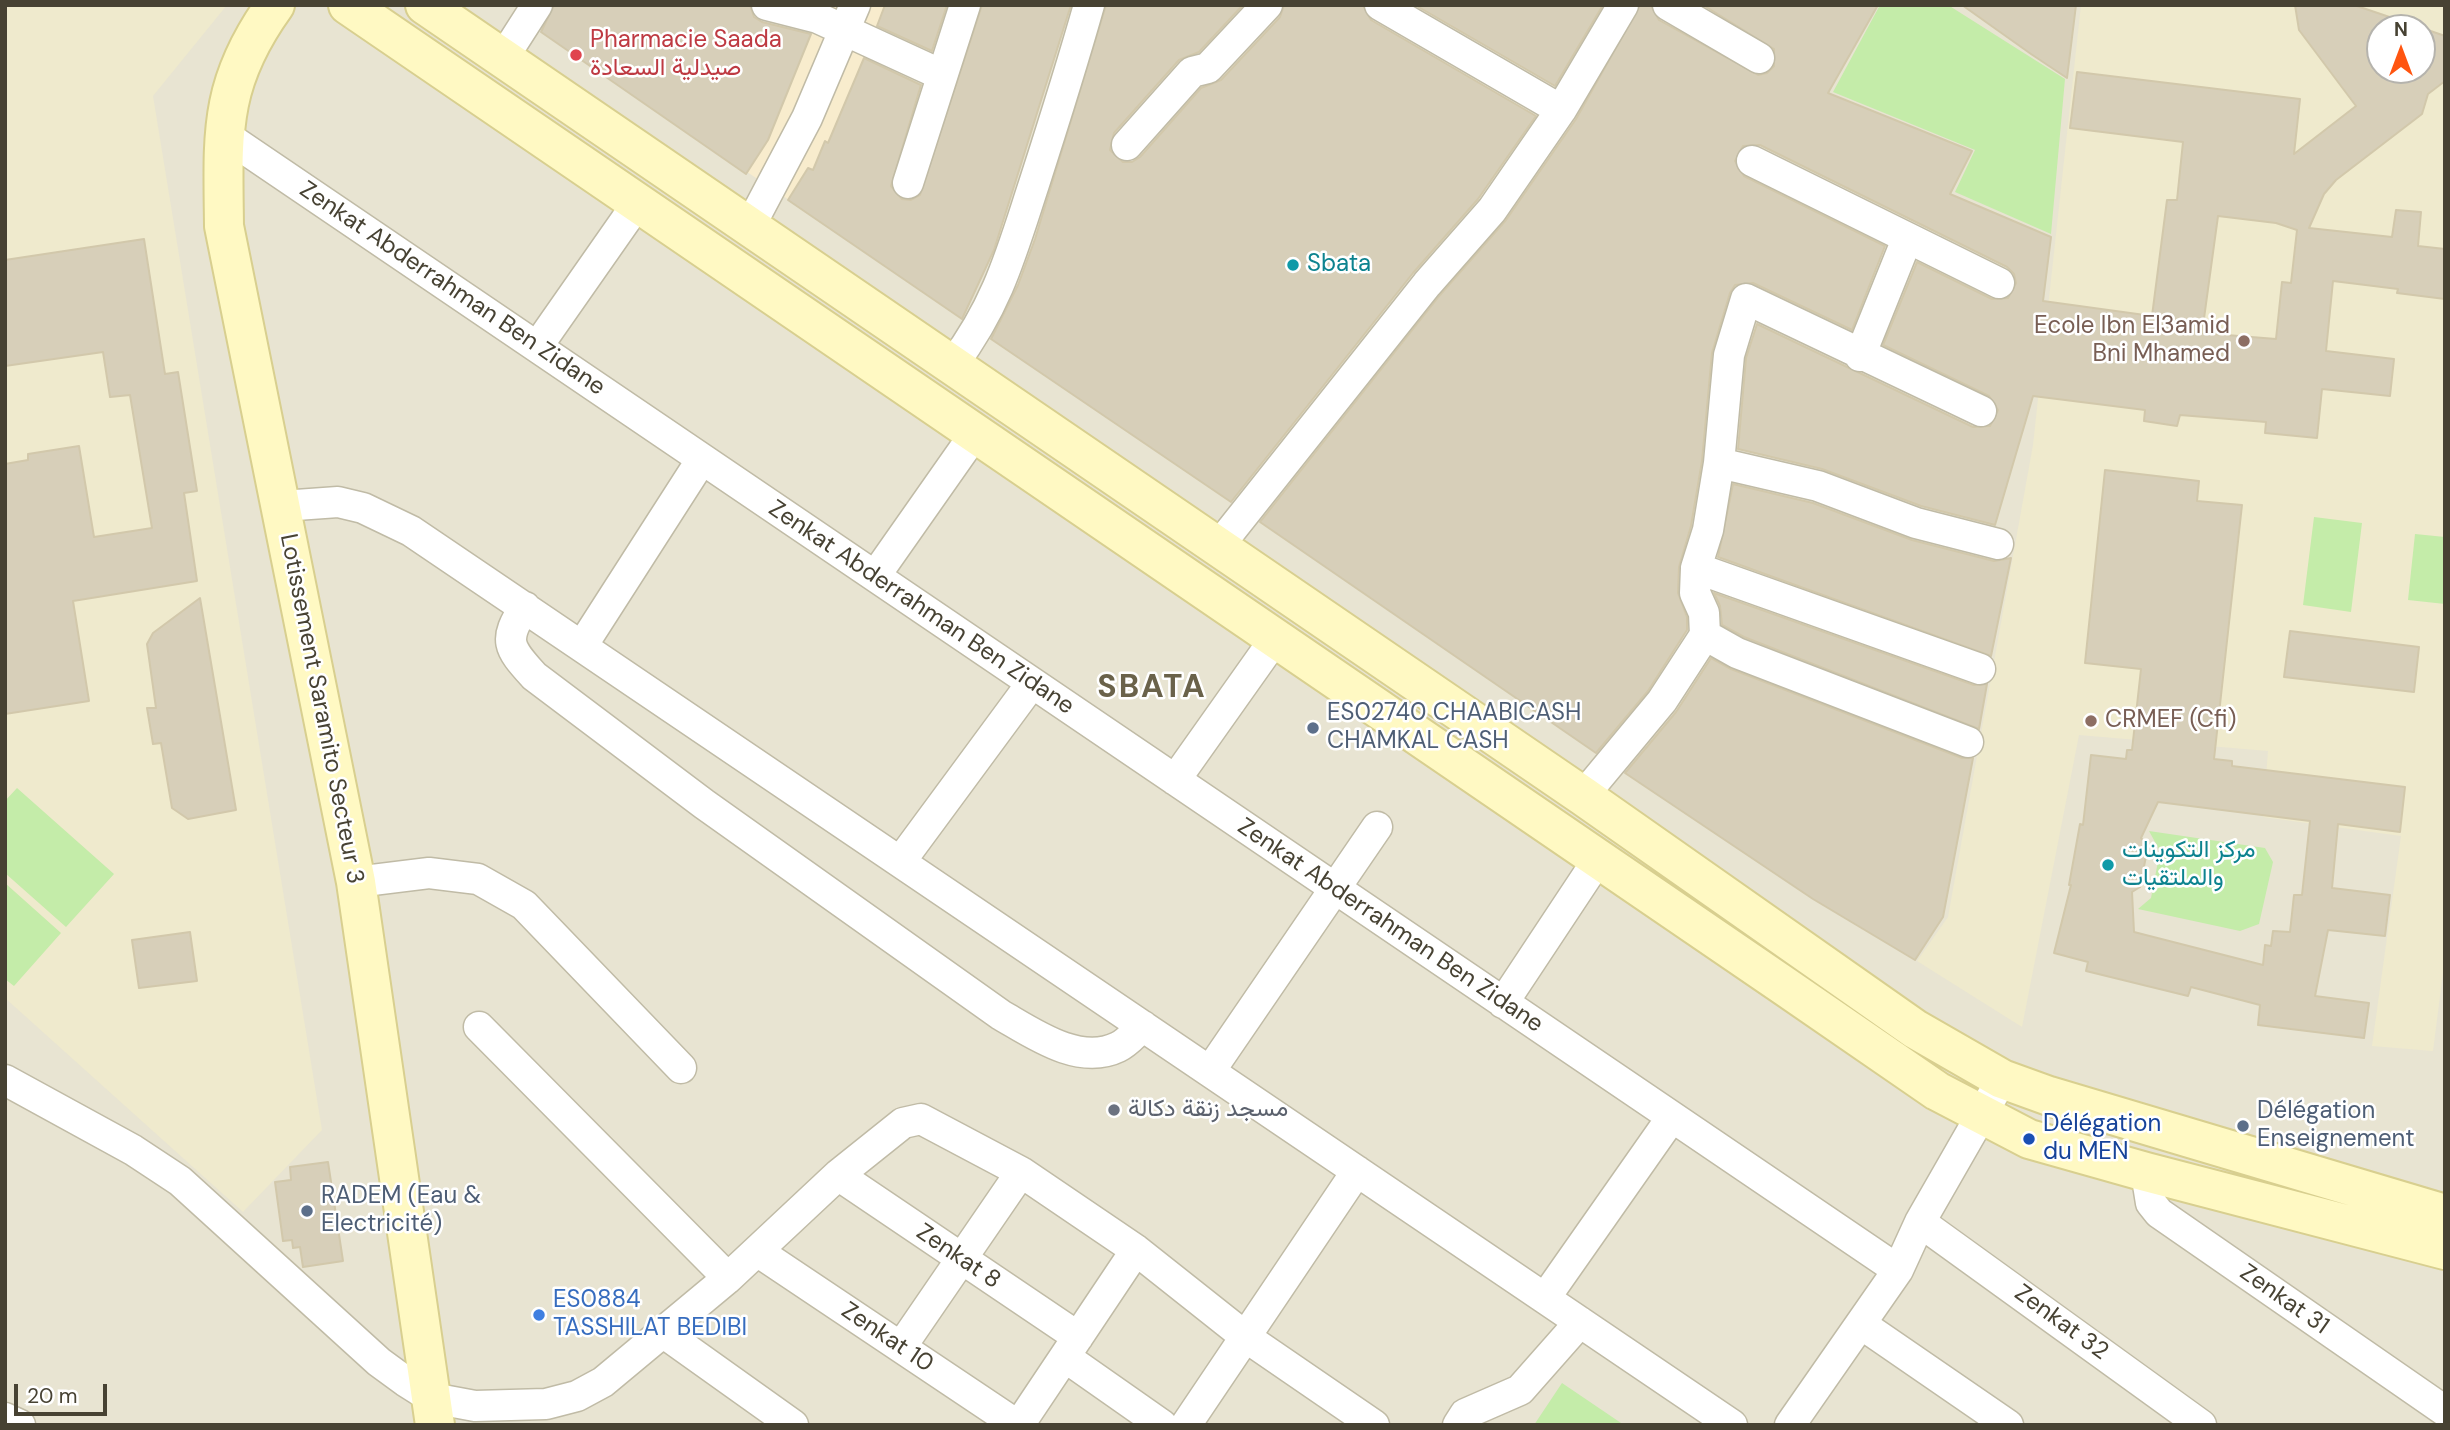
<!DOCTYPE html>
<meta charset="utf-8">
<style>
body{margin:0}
#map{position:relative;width:2450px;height:1430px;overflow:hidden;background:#f4f1e4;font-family:"DM Sans",sans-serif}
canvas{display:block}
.frame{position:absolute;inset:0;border:7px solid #474233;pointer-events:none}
.north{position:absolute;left:2366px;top:14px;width:70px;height:70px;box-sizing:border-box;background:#fff;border:2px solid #b5b3ad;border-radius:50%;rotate:0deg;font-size:19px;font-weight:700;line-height:28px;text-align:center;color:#474233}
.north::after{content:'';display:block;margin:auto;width:24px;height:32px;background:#ff5510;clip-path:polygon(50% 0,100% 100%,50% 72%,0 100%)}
.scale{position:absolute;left:14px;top:1384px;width:93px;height:32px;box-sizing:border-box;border:4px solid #474233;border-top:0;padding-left:9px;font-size:21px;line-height:24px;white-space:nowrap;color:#474233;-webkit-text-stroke:5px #fff;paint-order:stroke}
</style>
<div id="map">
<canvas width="2450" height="1430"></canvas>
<div class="frame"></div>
<div class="north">N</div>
<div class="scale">20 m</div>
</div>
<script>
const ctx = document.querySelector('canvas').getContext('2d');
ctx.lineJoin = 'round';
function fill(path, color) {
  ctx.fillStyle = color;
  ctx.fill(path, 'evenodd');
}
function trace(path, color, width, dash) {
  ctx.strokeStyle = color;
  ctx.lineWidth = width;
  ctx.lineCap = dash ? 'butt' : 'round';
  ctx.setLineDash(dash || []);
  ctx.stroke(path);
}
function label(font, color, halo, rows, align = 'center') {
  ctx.font = font + ' "DM Sans",Vazirmatn,sans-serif';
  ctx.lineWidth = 5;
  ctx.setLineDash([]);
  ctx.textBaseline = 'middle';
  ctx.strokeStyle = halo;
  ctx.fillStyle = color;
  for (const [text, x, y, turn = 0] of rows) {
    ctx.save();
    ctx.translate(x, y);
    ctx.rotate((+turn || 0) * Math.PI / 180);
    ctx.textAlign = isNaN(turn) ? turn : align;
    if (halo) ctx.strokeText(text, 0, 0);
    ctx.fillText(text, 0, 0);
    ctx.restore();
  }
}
fill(new Path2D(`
 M 5,5 L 2445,5 L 2445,1425 L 5,1425 ZM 2380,28 L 2422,28 L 2422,70 L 2380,70 Z`), '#e8e4d2');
fill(new Path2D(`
 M 819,5 L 889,5 L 847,116 L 1006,222 L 990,262 L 909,210 L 795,204 L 741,168 Z`), '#f8eccd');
fill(new Path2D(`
 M 5,5 L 227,5 L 153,96 L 322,1130 L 243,1212 L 5,998 Z
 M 2081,5 L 2445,5 L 2445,957 L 2433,1051 L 2372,1046 L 2401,836 L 2263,817 L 2268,751 L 2079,735 L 2022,1027 L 1917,961 L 1948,917 L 2033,445 ZM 2380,28 L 2422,28 L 2422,70 L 2380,70 Z`), '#efeacd');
fill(new Path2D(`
 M 1880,5 L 1948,5 L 2065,79 L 2051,234 L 1955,192 L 1975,150 L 1833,92 Z
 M 2314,517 L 2362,523 L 2351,612 L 2303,605 Z
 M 2415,534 L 2445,537 L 2445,604 L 2408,600 Z
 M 17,788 L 114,874 L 66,927 L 5,873 L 5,801 Z
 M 2149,831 L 2265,848 L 2273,862 L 2259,924 L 2240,931 L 2138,909 L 2151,898 L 2160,851 Z
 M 5,883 L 61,933 L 14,986 L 5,979 Z
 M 1562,1383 L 1624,1425 L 1534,1425 Z`), '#c4eca9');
const building = new Path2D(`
 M 554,5 L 750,5 L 754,17 L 762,22 L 811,34 L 768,140 L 746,174 L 541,32 Z
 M 885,5 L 947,5 L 932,51 L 877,26 Z
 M 982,5 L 1071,5 L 994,250 L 962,319 L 788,200 L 808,168 L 813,170 L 825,141 L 828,143 L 864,58 L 921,85 L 891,186 L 902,199 L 911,200 L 920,195 Z
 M 1106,5 L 1243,5 L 1199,52 L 1179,60 L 1114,133 L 1110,150 L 1123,162 L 1132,162 L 1140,157 L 1201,88 L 1221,80 L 1280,17 L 1284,5 L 1363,5 L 1371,20 L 1536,116 L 1478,199 L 1413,273 L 1231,502 L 991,339 L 1018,285 L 1035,239 Z
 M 1415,5 L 1603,5 L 1555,86 Z
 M 1640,5 L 1651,5 L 1659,20 L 1758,75 L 1767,73 L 1774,66 L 1774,49 L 1703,5 L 1878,5 L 1828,93 L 1972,151 L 1950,194 L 2051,237 L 2043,301 L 2152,316 L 2167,200 L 2177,200 L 2183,142 L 2070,128 L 2077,72 L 2300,99 L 2294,154 L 2356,106 L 2299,30 L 2295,5 L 2354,5 L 2422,28 L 2380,28 L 2380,70 L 2422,70 L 2422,28 L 2445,36 L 2445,81 L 2428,94 L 2422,114 L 2336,180 L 2324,194 L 2309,228 L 2392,237 L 2396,210 L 2421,212 L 2418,246 L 2445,249 L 2445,299 L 2397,293 L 2398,289 L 2333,281 L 2326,351 L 2394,359 L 2390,396 L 2322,389 L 2317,438 L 2265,433 L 2266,422 L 2180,415 L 2177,426 L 2144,421 L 2145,410 L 2033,396 L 1995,525 L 1921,506 L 1822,469 L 1738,449 L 1746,358 L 1757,324 L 1973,427 L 1990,426 L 1998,410 L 1989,396 L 1883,345 L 1917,262 L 1992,299 L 2008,298 L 2016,283 L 2014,274 L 2007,267 L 1760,145 L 1743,146 L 1735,161 L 1744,176 L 1885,246 L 1852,330 L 1753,283 L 1735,285 L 1730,293 L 1712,353 L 1702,461 L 1691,526 L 1679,567 L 1678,593 L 1687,617 L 1687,630 L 1648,691 L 1596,753 L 1260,522 L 1440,295 L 1506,220 L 1576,119 ZM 2218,216 L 2276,223 L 2297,230 L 2291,283 L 2282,282 L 2276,339 L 2202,333 Z
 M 1962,5 L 2076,5 L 2067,78 L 2031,54 Z
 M 144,239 L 165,374 L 178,372 L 197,491 L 184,493 L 197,581 L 73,601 L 89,701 L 5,714 L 5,464 L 28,460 L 28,454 L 79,446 L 94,537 L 152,528 L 130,395 L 110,397 L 103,352 L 5,366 L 5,260 Z
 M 2105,470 L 2199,481 L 2197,501 L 2242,505 L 2214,759 L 2232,761 L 2232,766 L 2405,787 L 2400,832 L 2338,824 L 2332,888 L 2390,895 L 2385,936 L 2328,930 L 2315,996 L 2369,1003 L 2364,1038 L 2258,1025 L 2260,1005 L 2191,987 L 2188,996 L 2086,971 L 2088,962 L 2054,953 L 2071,885 L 2069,885 L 2080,824 L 2083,825 L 2091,755 L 2126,759 L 2127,750 L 2132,750 L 2141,669 L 2085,663 ZM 2158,802 L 2310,821 L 2302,895 L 2294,895 L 2290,932 L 2273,931 L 2271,946 L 2265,945 L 2263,965 L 2134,932 L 2132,892 L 2140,887 L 2148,846 L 2141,838 Z
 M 1733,484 L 1813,503 L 1912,540 L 1994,561 L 2011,558 L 1991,656 L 1718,557 Z
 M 1714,593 L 1974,685 L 1987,684 L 1979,729 L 1744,637 L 1722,625 L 1720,606 Z
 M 200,598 L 236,810 L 188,819 L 172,808 L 161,743 L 153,744 L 147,708 L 156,708 L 147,644 L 153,633 Z
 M 2290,631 L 2419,647 L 2414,692 L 2284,677 Z
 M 1711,658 L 1731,669 L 1962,758 L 1973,758 L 1943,917 L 1915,960 L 1813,899 L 1625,773 L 1676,712 Z
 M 190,932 L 197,981 L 139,988 L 132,940 Z
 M 328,1162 L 343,1261 L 303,1267 L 300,1247 L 293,1248 L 292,1240 L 283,1241 L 275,1182 L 291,1180 L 290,1167 Z`);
fill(building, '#d7cfb9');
trace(building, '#d2c8ab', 2);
const street = new Path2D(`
 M 767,5 L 818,18 L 942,75
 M 1380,5 L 1561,110
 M 1668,5 L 1759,58
 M 503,58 L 537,5
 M 223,134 L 1898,1270
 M 1127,145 L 1192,72 L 1208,68 L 1267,5
 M 1752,161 L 1999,283
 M 908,183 L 965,5
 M 750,226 L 807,118 L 855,5
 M 537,347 L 637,204
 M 1860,356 L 1907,239
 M 953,364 C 998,304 1011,254 1034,184 C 1053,125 1072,65 1089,5
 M 1719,463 L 1818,486 L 1916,523 L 1998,544
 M 282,506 L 338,502 L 363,508 L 411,531 L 1732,1425
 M 1217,548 L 1427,284 L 1492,210 L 1561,110 L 1623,5
 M 1696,568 L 1980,669
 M 875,576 L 974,435
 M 525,607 C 502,641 509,648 534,676 L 704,804 L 1001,1015 C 1034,1034 1079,1066 1118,1047 C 1127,1043 1135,1033 1143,1026
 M 1705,635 L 1737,653 L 1968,742
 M 582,646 L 702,459
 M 1175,780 L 1277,636
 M 1583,796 L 1662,701 L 1705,635 L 1704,613 L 1695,593 L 1696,568 L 1708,530 L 1719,463 L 1729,355 L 1746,299 L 1981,411
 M 900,862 L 1032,683
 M 356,882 L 429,873 L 478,879 L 524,905 L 681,1068
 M 1503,1003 L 1599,858
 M 479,1027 L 728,1278
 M 1210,1071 L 1377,827
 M 5,1080 L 133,1150 L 180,1181 L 379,1362 L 405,1381 L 432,1398 L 475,1406 L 546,1404 L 577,1396 L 603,1382 L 728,1278 L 838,1175 L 903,1123 L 921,1119 L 1021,1172 L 1136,1250 L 1247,1338 L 1374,1425
 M 2146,1172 L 2151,1203 L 2159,1213 L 2445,1411
 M 838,1175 L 1078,1337
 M 1920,1222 L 2201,1425
 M 757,1251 L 1017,1425
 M 1545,1298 L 1672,1117
 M 1861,1324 L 2008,1425
 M 664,1333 L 793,1425
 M 901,1347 L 1021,1172
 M 1065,1357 L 1162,1425
 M 5,1418 L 20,1425
 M 1019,1425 L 1136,1250
 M 1186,1425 L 1357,1171
 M 1458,1425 L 1465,1414 L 1520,1390 L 1580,1322
 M 1790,1425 L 1898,1270 L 1920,1222 L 2002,1079`);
const secondary = new Path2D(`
 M 275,5 C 218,84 223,134 224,226 L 356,882 L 435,1425
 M 348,5 C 877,369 1409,727 1937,1091 L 2029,1139 L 2146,1172 L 2445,1250
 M 425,5 L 1583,796 L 1915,1029 L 2002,1079 L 2049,1096 L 2445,1214`);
trace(street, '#c0bba6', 33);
trace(secondary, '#d8cf8f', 42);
trace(street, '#fff', 30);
trace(secondary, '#fff9c3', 38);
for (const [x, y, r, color] of [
 [576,55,7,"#e0444e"],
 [1293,265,7,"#0f9aa8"],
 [2244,341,7,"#8d6e63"],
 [2091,721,7,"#8d6e63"],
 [1313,728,7,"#5c6f8a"],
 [2108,865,7,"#0f9aa8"],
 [1114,1110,7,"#6b7280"],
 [2243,1126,7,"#5c6f8a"],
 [2029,1139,7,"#1a4fb4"],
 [307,1211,7,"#5c6f8a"],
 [539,1315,7,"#3f7fe0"]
]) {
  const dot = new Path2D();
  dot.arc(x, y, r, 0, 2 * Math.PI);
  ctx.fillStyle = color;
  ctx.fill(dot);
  trace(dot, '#fff', 2.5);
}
label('24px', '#be3a42', '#fff', [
 ["Pharmacie Saada",590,41],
 ["صيدلية السعادة",590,69]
], 'left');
label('24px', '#0d838f', '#fff', [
 ["Sbata",1307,265],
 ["مركز التكوينات",2122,851],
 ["والملتقيات",2122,879]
], 'left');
label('24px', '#474233', '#fff', [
 ["Zenkat Abderrahman Ben Zidane",452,289,34],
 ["Zenkat Abderrahman Ben Zidane",921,608,34],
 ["Lotissement Saramito Secteur 3",321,709,79],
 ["Zenkat Abderrahman Ben Zidane",1390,926,34],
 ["Zenkat 8",958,1257,34],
 ["Zenkat 31",2284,1300,35],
 ["Zenkat 32",2061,1323,36],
 ["Zenkat 10",887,1338,34]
]);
label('24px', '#785e54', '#fff', [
 ["Ecole Ibn El3amid",2230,327],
 ["Bni Mhamed",2230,355],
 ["CRMEF (Cfi)",2105,721,"left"]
], 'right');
label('24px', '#4e5e75', '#fff', [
 ["ES02740 CHAABICASH",1327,714],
 ["CHAMKAL CASH",1327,742],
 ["Délégation",2257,1112],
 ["Enseignement",2257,1140],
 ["RADEM (Eau &",321,1197],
 ["Electricité)",321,1225]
], 'left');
label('24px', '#5b616d', '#fff', [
 ["مسجد زنقة دكالة",1128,1110]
], 'left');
label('24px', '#164399', '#fff', [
 ["Délégation",2043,1125],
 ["du MEN",2043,1153]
], 'left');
label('24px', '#366cbe', '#fff', [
 ["ES0884",553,1301],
 ["TASSHILAT BEDIBI",553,1329]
], 'left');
ctx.letterSpacing = '2px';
label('bold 32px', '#6a624a', '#fff', [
 ["SBATA",1152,689]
]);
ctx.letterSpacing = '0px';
</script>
